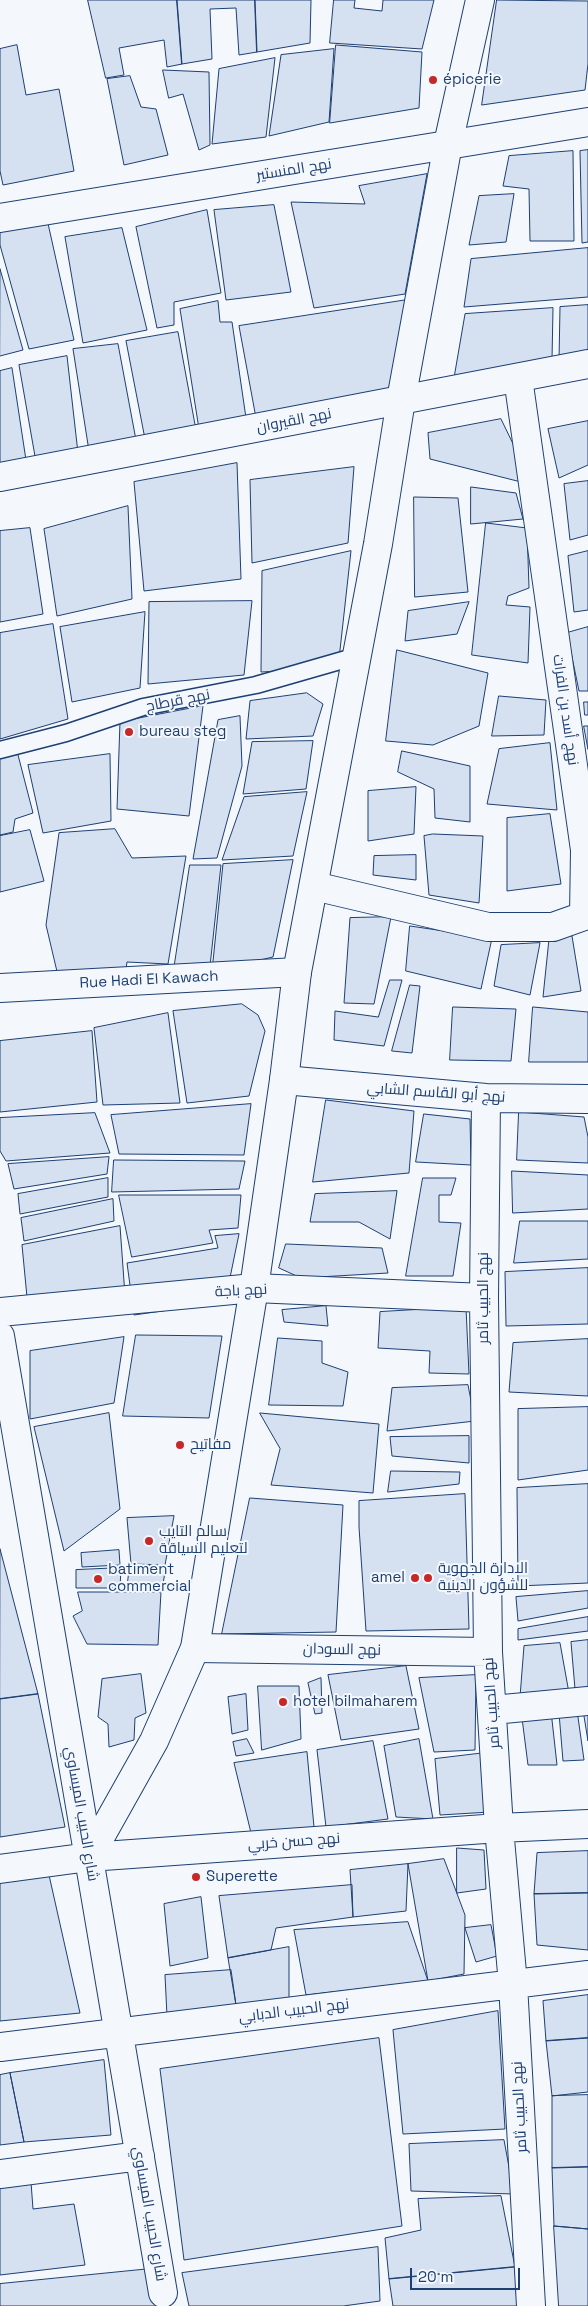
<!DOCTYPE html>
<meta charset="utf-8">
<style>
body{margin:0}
#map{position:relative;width:588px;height:2306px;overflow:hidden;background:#f4f7fb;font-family:"Space Grotesk",sans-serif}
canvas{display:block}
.scale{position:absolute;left:410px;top:2268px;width:110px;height:22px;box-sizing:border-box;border:2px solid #1d3f73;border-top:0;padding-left:6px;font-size:15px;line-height:18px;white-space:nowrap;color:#1d3f73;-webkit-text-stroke:4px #f4f7fb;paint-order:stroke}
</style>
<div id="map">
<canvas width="588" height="2306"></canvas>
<div class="scale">20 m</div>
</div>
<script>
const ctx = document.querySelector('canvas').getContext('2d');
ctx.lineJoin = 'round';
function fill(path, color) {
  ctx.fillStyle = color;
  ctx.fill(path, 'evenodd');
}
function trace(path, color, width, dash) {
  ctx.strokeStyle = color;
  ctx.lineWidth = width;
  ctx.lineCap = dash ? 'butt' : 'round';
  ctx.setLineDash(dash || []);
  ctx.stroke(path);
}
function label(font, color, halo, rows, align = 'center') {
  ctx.font = font + ' "Space Grotesk",Cairo,sans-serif';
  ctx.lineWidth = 4;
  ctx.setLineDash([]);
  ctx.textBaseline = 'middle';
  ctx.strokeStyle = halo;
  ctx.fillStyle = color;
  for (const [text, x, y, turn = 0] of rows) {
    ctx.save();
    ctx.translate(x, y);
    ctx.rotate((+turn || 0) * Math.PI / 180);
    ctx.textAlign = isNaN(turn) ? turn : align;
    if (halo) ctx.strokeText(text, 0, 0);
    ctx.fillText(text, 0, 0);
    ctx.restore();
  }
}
const building = new Path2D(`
 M 88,0 L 177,0 L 182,64 L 167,67 L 164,40 L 119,48 L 124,75 L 106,78 Z
 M 177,0 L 255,0 L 257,52 L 239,55 L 236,8 L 210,9 L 212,59 L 182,64 Z
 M 255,0 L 311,0 L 310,43 L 257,52 Z
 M 334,0 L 355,0 L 354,8 L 382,11 L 383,0 L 434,0 L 422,49 L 330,43 Z
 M 497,0 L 588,1 L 588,64 L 585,90 L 482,105 Z
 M 17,45 L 26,95 L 59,89 L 74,171 L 3,185 L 0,171 L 0,49 Z
 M 336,45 L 422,52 L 419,108 L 330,123 Z
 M 334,49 L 329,122 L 269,136 L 281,55 Z
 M 275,58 L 266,137 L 212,144 L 219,69 Z
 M 163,70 L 209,72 L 210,145 L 199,150 L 183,94 L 169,98 Z
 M 130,76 L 141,107 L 156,109 L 168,155 L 124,165 L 107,79 Z
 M 588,150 L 588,242 L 582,243 L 580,151 Z
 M 573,151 L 574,241 L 530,241 L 529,189 L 503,186 L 509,156 Z
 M 427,174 L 405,294 L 314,308 L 291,202 L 365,204 L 359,186 Z
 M 514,194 L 506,242 L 469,245 L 479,196 Z
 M 274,205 L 291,292 L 226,300 L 214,210 Z
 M 207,210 L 221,293 L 174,302 L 174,325 L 157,328 L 136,227 Z
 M 47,219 L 74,340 L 29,349 L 0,245 L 0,232 Z
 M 122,228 L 147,330 L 83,343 L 65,237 Z
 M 588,248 L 588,297 L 464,307 L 471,259 Z
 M 0,269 L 23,350 L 0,356 Z
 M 407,300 L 390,394 L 256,418 L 239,326 Z
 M 218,301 L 220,322 L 232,322 L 246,418 L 199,429 L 180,309 Z
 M 588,305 L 588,354 L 559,361 L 560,307 Z
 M 553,308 L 552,360 L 454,378 L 465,314 Z
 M 178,332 L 196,430 L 145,439 L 126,341 Z
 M 118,344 L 136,440 L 89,451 L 73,349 Z
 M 67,356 L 78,453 L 36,462 L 19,365 Z
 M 12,368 L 26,460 L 0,465 L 0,371 Z
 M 501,419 L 533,485 L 430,459 L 428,433 Z
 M 588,421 L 588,465 L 559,478 L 548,429 Z
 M 237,463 L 241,579 L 144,591 L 134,482 Z
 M 354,467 L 348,543 L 252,563 L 250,480 Z
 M 588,481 L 588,535 L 570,540 L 564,484 Z
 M 471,487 L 516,493 L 523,519 L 471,524 Z
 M 414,497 L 458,498 L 468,592 L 415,597 Z
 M 128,506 L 132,599 L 57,616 L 44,529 Z
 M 486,523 L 527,528 L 529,588 L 508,596 L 506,605 L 530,607 L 528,663 L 472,655 Z
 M 30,528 L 43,614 L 0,622 L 0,531 Z
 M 351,551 L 338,668 L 261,672 L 262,571 Z
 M 588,551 L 588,610 L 574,612 L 568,556 Z
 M 252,601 L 244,675 L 148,684 L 149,602 Z
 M 469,602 L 457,634 L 405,641 L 408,611 Z
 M 145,612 L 140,688 L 72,702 L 60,627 Z
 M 53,624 L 68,719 L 0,739 L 0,633 Z
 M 588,627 L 588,691 L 579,691 L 567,633 Z
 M 397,650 L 488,673 L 479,726 L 433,745 L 386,741 Z
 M 307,693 L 323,704 L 313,736 L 246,739 L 250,701 Z
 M 499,696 L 546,700 L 544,735 L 492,736 Z
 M 584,702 L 588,702 L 588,715 L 585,715 Z
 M 203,706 L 189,816 L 117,809 L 120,722 Z
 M 240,716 L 242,766 L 217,858 L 193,859 L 218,720 Z
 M 584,726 L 588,726 L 588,749 Z
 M 313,741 L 306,789 L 243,794 L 252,742 Z
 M 550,743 L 557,810 L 487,804 L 499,749 Z
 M 17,751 L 33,813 L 15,819 L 13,832 L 0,835 L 0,753 Z
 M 402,751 L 470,766 L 470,822 L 435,818 L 434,789 L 398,772 Z
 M 110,754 L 111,821 L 43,833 L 28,765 Z
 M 416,787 L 414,834 L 368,841 L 368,791 Z
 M 307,792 L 293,856 L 222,860 L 244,797 Z
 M 550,814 L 561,884 L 507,891 L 507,818 Z
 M 115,829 L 132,858 L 186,856 L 168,964 L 127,962 L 125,976 L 59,980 L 46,925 L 59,833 Z
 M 30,830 L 44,881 L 0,892 L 0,836 Z
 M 433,834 L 483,836 L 479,903 L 429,895 L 424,836 Z
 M 416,855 L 416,880 L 373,875 L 374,856 Z
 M 293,860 L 273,957 L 212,971 L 223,864 Z
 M 190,865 L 221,865 L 209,975 L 173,976 Z
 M 391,917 L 374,1004 L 344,1003 L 350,918 Z
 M 410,926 L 492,938 L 481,989 L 406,971 Z
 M 572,936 L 581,991 L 543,997 L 549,939 Z
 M 540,943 L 530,995 L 494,986 L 501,945 Z
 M 390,980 L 402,980 L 384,1046 L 334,1040 L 335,1011 L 378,1017 Z
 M 410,985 L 420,986 L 412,1053 L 392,1051 Z
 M 242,1004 L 258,1015 L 265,1031 L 249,1096 L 187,1103 L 173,1011 Z
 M 453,1007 L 516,1009 L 511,1061 L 450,1060 Z
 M 533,1007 L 588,1012 L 588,1062 L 529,1062 Z
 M 168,1013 L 180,1103 L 103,1105 L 94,1028 Z
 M 92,1031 L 97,1102 L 0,1112 L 0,1041 Z
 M 326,1100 L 414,1111 L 409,1173 L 313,1182 Z
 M 251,1104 L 244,1155 L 119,1154 L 111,1115 Z
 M 519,1112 L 584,1117 L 588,1137 L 588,1163 L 517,1160 Z
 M 95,1113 L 110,1153 L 6,1161 L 0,1151 L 0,1118 Z
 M 424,1114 L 470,1119 L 471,1165 L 416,1162 Z
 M 109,1157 L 107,1174 L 14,1189 L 8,1164 Z
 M 114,1160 L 245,1161 L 239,1189 L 112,1192 Z
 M 512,1171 L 588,1175 L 588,1209 L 513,1213 Z
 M 108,1178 L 108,1197 L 20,1214 L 18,1194 Z
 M 423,1178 L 456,1178 L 451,1195 L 439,1195 L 439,1222 L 461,1223 L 453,1276 L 406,1276 Z
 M 397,1191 L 390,1239 L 359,1222 L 310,1222 L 315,1194 Z
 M 119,1195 L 241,1195 L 238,1228 L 209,1230 L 213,1243 L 132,1257 Z
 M 113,1199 L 114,1221 L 24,1241 L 21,1218 Z
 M 520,1221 L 588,1221 L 588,1259 L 514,1263 Z
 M 120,1226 L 126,1309 L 29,1318 L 22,1245 Z
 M 239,1234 L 225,1302 L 134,1315 L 127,1263 L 218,1248 L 215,1236 Z
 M 286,1244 L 382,1248 L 388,1273 L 301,1278 L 279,1268 Z
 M 588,1268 L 588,1324 L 506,1326 L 505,1272 Z
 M 326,1306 L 328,1326 L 284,1322 L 282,1310 Z
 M 466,1307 L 469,1374 L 429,1373 L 430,1351 L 378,1348 L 380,1312 Z
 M 136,1335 L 222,1336 L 209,1418 L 123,1416 Z
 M 124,1337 L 114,1403 L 30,1419 L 30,1351 Z
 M 278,1338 L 322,1341 L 322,1363 L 348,1372 L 343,1406 L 269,1405 Z
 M 588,1339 L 588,1396 L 509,1392 L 513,1343 Z
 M 468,1385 L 475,1421 L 387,1431 L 392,1388 Z
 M 588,1407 L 588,1470 L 518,1480 L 518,1409 Z
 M 109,1413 L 120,1509 L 64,1551 L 34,1427 Z
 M 260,1413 L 379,1424 L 373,1493 L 271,1485 L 280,1449 Z
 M 469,1436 L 469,1463 L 392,1456 L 390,1437 Z
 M 391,1471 L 460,1472 L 459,1484 L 388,1492 Z
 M 588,1484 L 588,1583 L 518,1586 L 517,1488 Z
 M 465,1494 L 469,1629 L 366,1631 L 359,1527 L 359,1501 Z
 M 250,1498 L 343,1505 L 336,1632 L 222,1634 Z
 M 174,1516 L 165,1565 L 131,1564 L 127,1518 Z
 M 0,1549 L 38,1694 L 0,1699 Z
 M 119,1550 L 120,1565 L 82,1567 L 81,1553 Z
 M 130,1565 L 166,1566 L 162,1590 L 127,1590 Z
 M 121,1568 L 120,1588 L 76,1588 L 76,1570 Z
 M 588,1591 L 588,1608 L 518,1621 L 516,1597 Z
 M 78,1592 L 161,1592 L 158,1645 L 87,1644 L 73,1616 L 82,1611 Z
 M 588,1617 L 588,1631 L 518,1640 L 518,1629 Z
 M 588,1640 L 588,1687 L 575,1689 L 571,1642 Z
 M 560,1643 L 569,1693 L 520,1697 L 524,1646 Z
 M 406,1666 L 419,1729 L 341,1740 L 328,1675 Z
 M 141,1674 L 146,1713 L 135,1718 L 134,1740 L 109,1747 L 108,1724 L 98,1717 L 102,1679 Z
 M 476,1675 L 475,1750 L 434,1752 L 419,1678 Z
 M 321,1678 L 322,1713 L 315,1714 L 308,1683 Z
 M 258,1686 L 299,1686 L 301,1739 L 262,1750 Z
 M 38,1694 L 65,1827 L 0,1837 L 0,1699 Z
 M 246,1694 L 248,1730 L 232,1734 L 228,1697 Z
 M 588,1709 L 588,1741 L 583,1710 Z
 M 577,1710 L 584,1760 L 563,1761 L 559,1713 Z
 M 551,1711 L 557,1765 L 528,1765 L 522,1718 Z
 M 247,1739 L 254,1753 L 236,1756 L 233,1742 Z
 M 419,1739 L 433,1819 L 396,1817 L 384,1746 Z
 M 373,1741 L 388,1819 L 326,1827 L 317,1750 Z
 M 307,1752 L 314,1827 L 252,1837 L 234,1763 Z
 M 485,1753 L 490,1812 L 440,1815 L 435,1759 Z
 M 457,1848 L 484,1850 L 486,1889 L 457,1893 Z
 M 588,1851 L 588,1893 L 534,1894 L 537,1853 Z
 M 444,1859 L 465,1915 L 464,1974 L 428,1981 L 408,1864 Z
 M 408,1864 L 406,1911 L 353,1917 L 350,1870 Z
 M 49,1875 L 80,2013 L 0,2021 L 0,1883 Z
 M 352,1885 L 353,1917 L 276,1928 L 271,1950 L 228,1958 L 219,1896 Z
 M 588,1893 L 588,1950 L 537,1945 L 534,1894 Z
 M 201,1897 L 208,1958 L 170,1966 L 164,1904 Z
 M 408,1922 L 428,1981 L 306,1995 L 294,1930 Z
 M 491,1925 L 497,1956 L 476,1962 L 465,1928 Z
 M 289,1947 L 289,2001 L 236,2005 L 228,1958 Z
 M 231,1970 L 236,2005 L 167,2016 L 165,1975 Z
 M 588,1995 L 588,2038 L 546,2041 L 543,2001 Z
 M 498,2011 L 505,2129 L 403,2134 L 393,2030 Z
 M 379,2038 L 402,2226 L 184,2260 L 160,2069 Z
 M 588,2038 L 588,2092 L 552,2096 L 546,2041 Z
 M 104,2060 L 111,2135 L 24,2142 L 10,2073 Z
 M 10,2073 L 24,2142 L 0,2145 L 0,2075 Z
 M 588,2095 L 588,2167 L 552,2168 L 552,2096 Z
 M 504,2140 L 514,2194 L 411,2191 L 409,2144 Z
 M 588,2167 L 588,2229 L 554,2226 L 552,2168 Z
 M 31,2182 L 33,2209 L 74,2204 L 85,2265 L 0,2275 L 0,2186 Z
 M 501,2196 L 515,2267 L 389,2279 L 385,2238 L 421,2230 L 418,2199 Z
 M 554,2226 L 588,2229 L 588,2306 L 559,2306 Z
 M 378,2247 L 380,2301 L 343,2306 L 189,2306 L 182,2273 Z
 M 515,2267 L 517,2306 L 393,2306 L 389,2279 Z
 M 150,2269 L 156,2306 L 0,2306 L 0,2284 Z`);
fill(building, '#d5e0f0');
trace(building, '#1d3f73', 1);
const service = new Path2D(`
 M 0,750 L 66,733 L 143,707 L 256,685 L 357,656`);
const minor = new Path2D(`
 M 0,218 L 588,122
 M 0,477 L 588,364
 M 314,886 L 488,927 L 553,927 L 584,916 L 585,850 L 518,378
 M 0,988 L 297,972
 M 284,1080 L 486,1098 L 588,1099
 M 486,1098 L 484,1298 L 488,1652 L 499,1828 L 513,1984 L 531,2306
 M 0,1312 L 254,1288 L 484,1298
 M 0,1336 L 163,2293
 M 195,1648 L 488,1652
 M 493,1710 L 588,1701
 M 0,1869 L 89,1857 L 499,1828 L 588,1824
 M 0,2047 L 588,1975
 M 0,2174 L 140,2156`);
const tertiary = new Path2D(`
 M 89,1857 L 154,1741 L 195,1648 L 254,1288 L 284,1080 L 297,972 L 378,544 L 401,400 L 448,144 L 480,0`);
trace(service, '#1d3f73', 19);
trace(minor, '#1d3f73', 30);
trace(tertiary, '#1d3f73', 30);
trace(service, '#f4f7fb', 16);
trace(minor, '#f4f7fb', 28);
trace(tertiary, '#f4f7fb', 28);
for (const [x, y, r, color] of [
 [433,80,5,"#c62828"],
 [129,732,5,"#c62828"],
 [180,1445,5,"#c62828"],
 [149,1541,5,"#c62828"],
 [415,1578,5,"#c62828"],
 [428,1578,5,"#c62828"],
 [98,1579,5,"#c62828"],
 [283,1702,5,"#c62828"],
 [196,1877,5,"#c62828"]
]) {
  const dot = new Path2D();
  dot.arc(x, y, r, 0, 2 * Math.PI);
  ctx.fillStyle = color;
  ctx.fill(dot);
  trace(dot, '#f4f7fb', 2);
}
label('15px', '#1d3f73', '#f4f7fb', [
 ["épicerie",443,80],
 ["bureau steg",139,732],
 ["مفاتيح",190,1445],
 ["سالم التايب",159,1532],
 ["لتعليم السياقة",159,1549],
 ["الادارة الجهوية",438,1569],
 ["للشؤون الدينية",438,1586],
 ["batiment",108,1570],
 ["commercial",108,1587],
 ["amel",405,1578,"right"],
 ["hotel bilmaharem",293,1702],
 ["Superette",206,1877]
], 'left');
label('15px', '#1d3f73', '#f4f7fb', [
 ["نهج المنستير",294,170,-9],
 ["نهج القيروان",294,421,-11],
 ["نهج قرطاج",178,701,-11],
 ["نهج أسد بن الفرات",565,710,82],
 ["Rue Hadi El Kawach",149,980,-3],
 ["نهج أبو القاسم الشابي",436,1093,4],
 ["نهج باجة",241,1291,-3],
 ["نهج الحبيب ثامر",484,1298,-90],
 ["نهج السودان",342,1650,1],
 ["نهج الحبيب ثامر",492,1703,-94],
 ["شارع الحبيب الميساوي",81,1814,80],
 ["نهج حسن خربي",294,1842,-4],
 ["نهج الحبيب الدبابي",294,2011,-7],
 ["نهج الحبيب ثامر",520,2107,-93],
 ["شارع الحبيب الميساوي",149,2214,80]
]);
</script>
